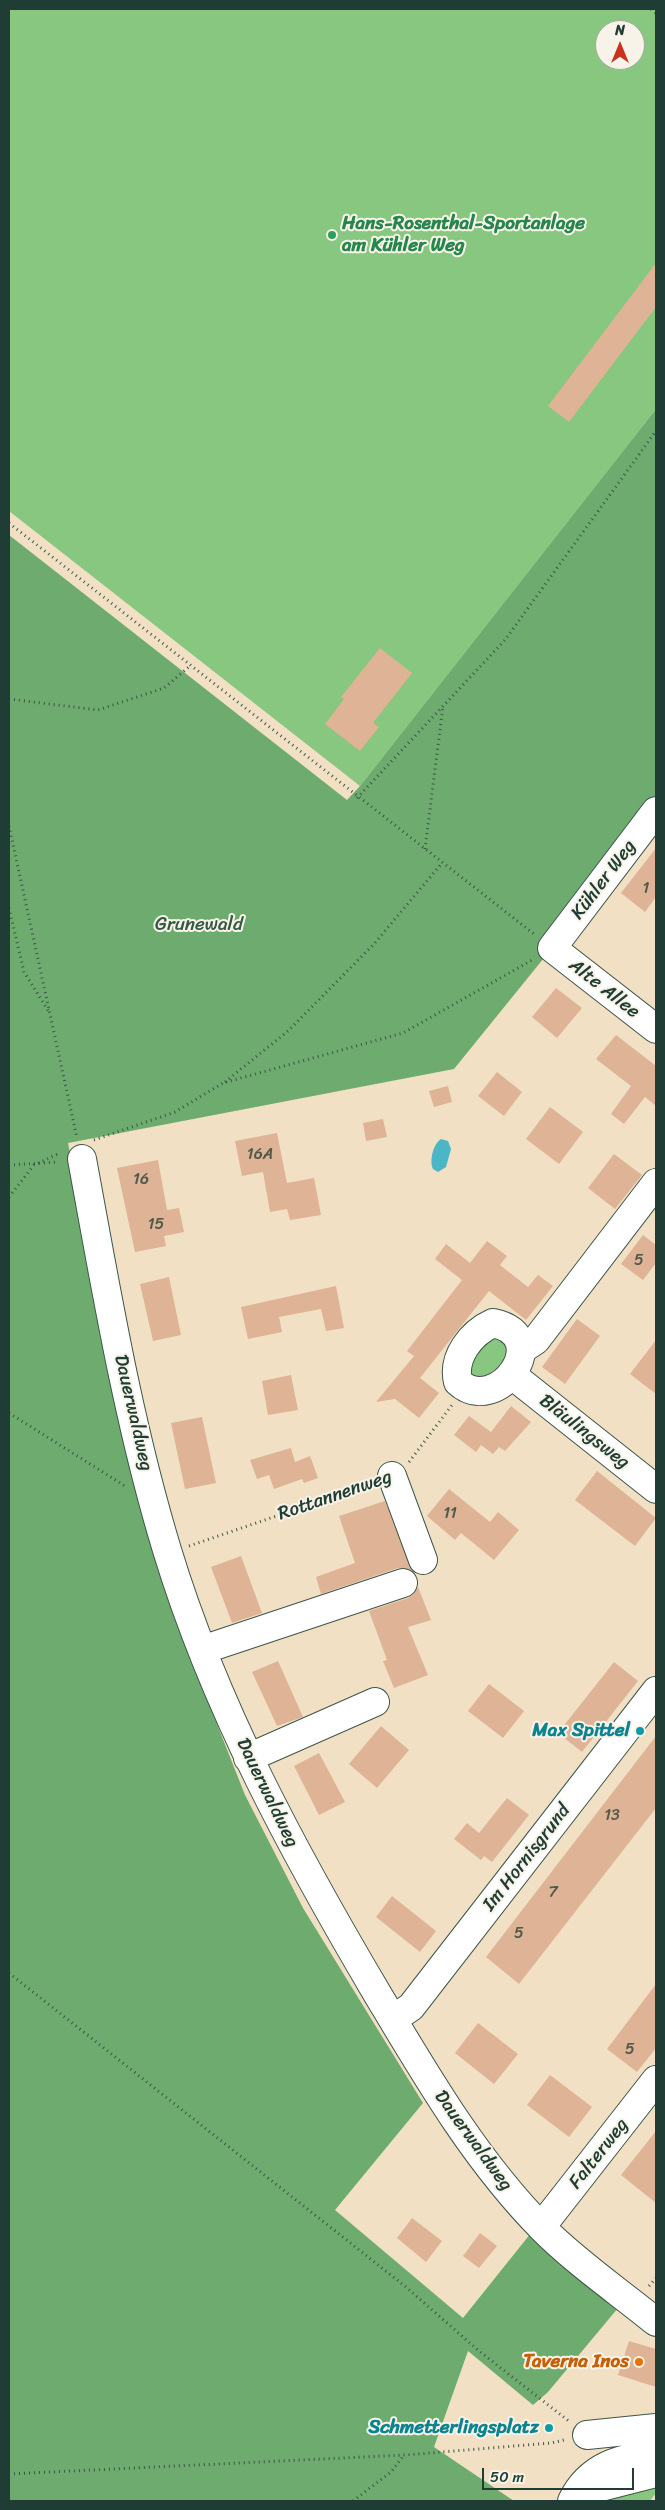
<!DOCTYPE html>
<meta charset="utf-8">
<style>
body{margin:0}
#map{position:relative;width:665px;height:2510px;overflow:hidden;background:#f1e0c3;font-family:Sriracha,sans-serif}
canvas{display:block}
.frame{position:absolute;inset:0;border:10px solid #1f3d34;pointer-events:none}
.north{position:absolute;left:595px;top:20px;width:50px;height:50px;box-sizing:border-box;background:#f7f3e8;border:1px solid #a1aaa0;border-radius:50%;rotate:0deg;font-size:14px;font-weight:700;line-height:20px;text-align:center;color:#1f3d34}
.north::after{content:'';display:block;margin:auto;width:18px;height:22px;background:#c8321e;clip-path:polygon(50% 0,100% 100%,50% 72%,0 100%)}
.scale{position:absolute;left:482px;top:2468px;width:152px;height:22px;box-sizing:border-box;border:2px solid #1f3d34;border-top:0;padding-left:6px;font-size:15px;line-height:18px;white-space:nowrap;color:#1f3d34;-webkit-text-stroke:4px #f7f3e8;paint-order:stroke}
</style>
<div id="map">
<canvas width="665" height="2510"></canvas>
<div class="frame"></div>
<div class="north">N</div>
<div class="scale">50 m</div>
</div>
<script>
const ctx = document.querySelector('canvas').getContext('2d');
ctx.lineJoin = 'round';
function fill(path, color) {
  ctx.fillStyle = color;
  ctx.fill(path, 'evenodd');
}
function trace(path, color, width, dash) {
  ctx.strokeStyle = color;
  ctx.lineWidth = width;
  ctx.lineCap = dash ? 'butt' : 'round';
  ctx.setLineDash(dash || []);
  ctx.stroke(path);
}
function label(font, color, halo, rows, align = 'center') {
  ctx.font = font + ' Sriracha,sans-serif';
  ctx.lineWidth = 4;
  ctx.setLineDash([]);
  ctx.textBaseline = 'middle';
  ctx.strokeStyle = halo;
  ctx.fillStyle = color;
  for (const [text, x, y, turn = 0] of rows) {
    ctx.save();
    ctx.translate(x, y);
    ctx.rotate((+turn || 0) * Math.PI / 180);
    ctx.textAlign = isNaN(turn) ? turn : align;
    if (halo) ctx.strokeText(text, 0, 0);
    ctx.fillText(text, 0, 0);
    ctx.restore();
  }
}
fill(new Path2D(`
 M 9,9 L 656,9 L 656,409 L 360,786 L 9,511 ZM 605,30 L 635,30 L 635,60 L 605,60 Z
 M 495,1338 L 505,1340 L 511,1348 L 493,1382 L 473,1383 L 469,1364 L 487,1340 Z
 M 656,2479 L 656,2493 L 650,2501 L 591,2501 Z`), '#87c77f');
fill(new Path2D(`
 M 656,409 L 656,810 L 552,948 L 454,1069 L 68,1143 L 147,1532 L 190,1656 L 245,1795 L 303,1908 L 423,2103 L 335,2210 L 463,2318 L 531,2233 L 618,2308 L 548,2392 L 533,2405 L 468,2351 L 434,2447 L 514,2501 L 9,2501 L 9,535 L 347,800 L 360,786 Z`), '#6dac6e');
fill(new Path2D(`
 M 441,1139 L 448,1141 L 451,1149 L 446,1167 L 438,1172 L 433,1169 C 429,1161 433,1144 441,1139 Z`), '#4ab6c6');
fill(new Path2D(`
 M 656,263 L 656,307 L 569,422 L 548,406 Z
 M 380,648 L 412,673 L 373,723 L 379,727 L 360,751 L 325,724 L 344,699 L 341,697 Z
 M 656,848 L 656,897 L 645,912 L 621,893 Z
 M 556,988 L 582,1008 L 557,1038 L 532,1017 Z
 M 616,1035 L 656,1066 L 656,1106 L 645,1097 L 624,1124 L 611,1114 L 631,1086 L 596,1059 Z
 M 497,1072 L 522,1092 L 504,1116 L 478,1096 Z
 M 448,1086 L 452,1102 L 434,1107 L 429,1091 Z
 M 550,1107 L 583,1132 L 559,1164 L 526,1139 Z
 M 383,1119 L 387,1137 L 366,1141 L 363,1123 Z
 M 277,1133 L 287,1183 L 314,1178 L 321,1215 L 290,1220 L 287,1209 L 270,1212 L 263,1172 L 242,1176 L 235,1141 Z
 M 614,1154 L 642,1175 L 615,1209 L 588,1188 Z
 M 158,1160 L 167,1210 L 179,1208 L 184,1232 L 164,1236 L 166,1246 L 135,1252 L 117,1168 Z
 M 643,1235 L 656,1245 L 656,1263 L 643,1280 L 621,1264 Z
 M 487,1241 L 507,1256 L 500,1265 L 528,1287 L 538,1275 L 553,1286 L 526,1320 L 489,1291 L 420,1378 L 439,1393 L 419,1418 L 395,1399 L 376,1402 L 414,1356 L 407,1351 L 462,1280 L 435,1259 L 446,1244 L 470,1263 Z
 M 169,1277 L 181,1335 L 153,1341 L 140,1284 Z
 M 336,1286 L 344,1328 L 326,1331 L 321,1309 L 279,1317 L 282,1332 L 248,1339 L 241,1307 Z
 M 577,1319 L 600,1336 L 565,1384 L 542,1367 Z
 M 656,1340 L 656,1394 L 630,1374 Z
 M 291,1375 L 298,1410 L 268,1415 L 262,1381 Z
 M 511,1406 L 531,1422 L 505,1451 L 499,1447 L 493,1454 L 481,1445 L 476,1452 L 454,1435 L 469,1416 L 491,1432 Z
 M 202,1417 L 216,1483 L 185,1489 L 171,1423 Z
 M 291,1448 L 295,1462 L 310,1456 L 318,1478 L 304,1483 L 302,1479 L 274,1489 L 269,1475 L 257,1479 L 250,1460 Z
 M 597,1471 L 656,1518 L 635,1546 L 575,1500 Z
 M 449,1489 L 490,1522 L 498,1512 L 519,1530 L 494,1560 L 461,1533 L 455,1540 L 427,1516 Z
 M 385,1501 L 412,1570 L 398,1568 L 321,1594 L 316,1577 L 355,1563 L 339,1516 Z
 M 241,1556 L 262,1613 L 232,1623 L 211,1567 Z
 M 418,1587 L 431,1620 L 408,1627 L 428,1675 L 394,1688 L 383,1661 L 387,1660 L 369,1611 L 408,1598 L 414,1594 Z
 M 278,1661 L 303,1717 L 277,1726 L 252,1672 Z
 M 614,1662 L 638,1681 L 582,1752 L 558,1733 Z
 M 489,1684 L 524,1711 L 503,1738 L 468,1711 Z
 M 381,1726 L 409,1750 L 377,1788 L 349,1764 Z
 M 656,1736 L 656,1808 L 519,1984 L 486,1957 Z
 M 319,1753 L 345,1802 L 319,1815 L 294,1766 Z
 M 507,1798 L 529,1815 L 492,1862 L 484,1856 L 481,1860 L 454,1839 L 467,1823 L 479,1833 Z
 M 392,1896 L 436,1931 L 420,1952 L 376,1917 Z
 M 656,1984 L 656,2048 L 637,2072 L 607,2049 Z
 M 478,2023 L 518,2054 L 494,2084 L 455,2053 Z
 M 550,2075 L 592,2107 L 569,2137 L 527,2105 Z
 M 656,2131 L 656,2203 L 621,2175 Z
 M 412,2218 L 442,2241 L 426,2262 L 397,2238 Z
 M 480,2233 L 497,2246 L 479,2268 L 463,2256 Z
 M 629,2341 L 656,2349 L 656,2387 L 618,2375 Z`), '#dfb396');
const minor = new Path2D(`
 M 656,811 L 552,948 L 656,1029
 M 82,1159 C 106,1289 128,1422 167,1550 C 215,1708 294,1853 378,1995 C 427,2077 475,2160 543,2229 C 577,2263 618,2291 656,2322
 M 493,1323 C 556,1336 497,1418 458,1382 C 452,1357 471,1333 493,1323 Z
 M 521,1350 L 536,1340 L 656,1183
 M 512,1375 L 656,1489
 M 392,1476 L 423,1560
 M 202,1650 L 403,1583
 M 248,1758 L 375,1702
 M 393,2019 L 411,2007 L 656,1691
 M 541,2227 L 656,2080
 M 587,2435 L 656,2428
 M 581,2495 L 601,2487 L 656,2473
 M 572,2501 C 589,2466 620,2458 656,2453`);
trace(minor, '#3e5549', 30);
trace(new Path2D(`
 M 651,9 L 656,13
 M 9,523 L 534,934
 M 9,699 L 98,710 L 164,688 L 190,666
 M 357,798 L 505,640 L 656,431
 M 9,826 L 77,1138
 M 425,849 L 443,706
 M 9,908 L 24,972 L 49,1012
 M 225,1082 L 288,1031 L 374,944 L 442,863
 M 94,1140 L 175,1112 L 223,1083 L 403,1033 L 534,959
 M 9,1165 L 59,1162
 M 9,1197 L 34,1165 L 60,1153
 M 9,1413 L 125,1486
 M 409,1462 L 452,1405
 M 189,1546 L 370,1484
 M 9,1973 L 406,2287 L 479,2351 L 570,2422
 M 649,2286 L 656,2278
 M 9,2474 L 405,2455 L 551,2443 L 564,2440
 M 353,2501 L 391,2472 L 404,2455`), '#3e5549', 3, [1, 4]);
trace(minor, '#fff', 28);
for (const [x, y, r, color] of [
 [332,235,5,"#2e9e5b"],
 [640,1731,5,"#0f9aa8"],
 [639,2362,5,"#e8710a"],
 [549,2428,5,"#0f9aa8"]
]) {
  const dot = new Path2D();
  dot.arc(x, y, r, 0, 2 * Math.PI);
  ctx.fillStyle = color;
  ctx.fill(dot);
  trace(dot, '#f7f3e8', 2);
}
label('16px', '#4f5a4c', null, [
 ["1",646,889],
 ["16A",260,1155],
 ["16",141,1180],
 ["15",156,1225],
 ["5",639,1261],
 ["11",450,1514],
 ["13",612,1816],
 ["7",553,1893],
 ["5",519,1934],
 ["5",630,2050]
]);
label('bold 19px', '#27864d', '#f7f3e8', [
 ["Hans-Rosenthal-Sportanlage",342,224],
 ["am Kühler Weg",342,246]
], 'left');
label('19px', '#1f3d34', '#f7f3e8', [
 ["Kühler Weg",604,880,-53],
 ["Alte Allee",604,989,38],
 ["Dauerwaldweg",133,1413,77],
 ["Bläulingsweg",584,1432,38],
 ["Rottannenweg",335,1496,-19],
 ["Dauerwaldweg",267,1793,64],
 ["Im Hornisgrund",527,1858,-52],
 ["Dauerwaldweg",473,2141,54],
 ["Falterweg",599,2154,-52]
]);
label('19px', '#345943', '#f7f3e8', [
 ["Grunewald",199,925]
]);
label('bold 19px', '#0d838f', '#f7f3e8', [
 ["Max Spittel",630,1731],
 ["Schmetterlingsplatz",539,2428]
], 'right');
label('bold 19px', '#c56008', '#f7f3e8', [
 ["Taverna Inos",629,2362]
], 'right');
</script>
